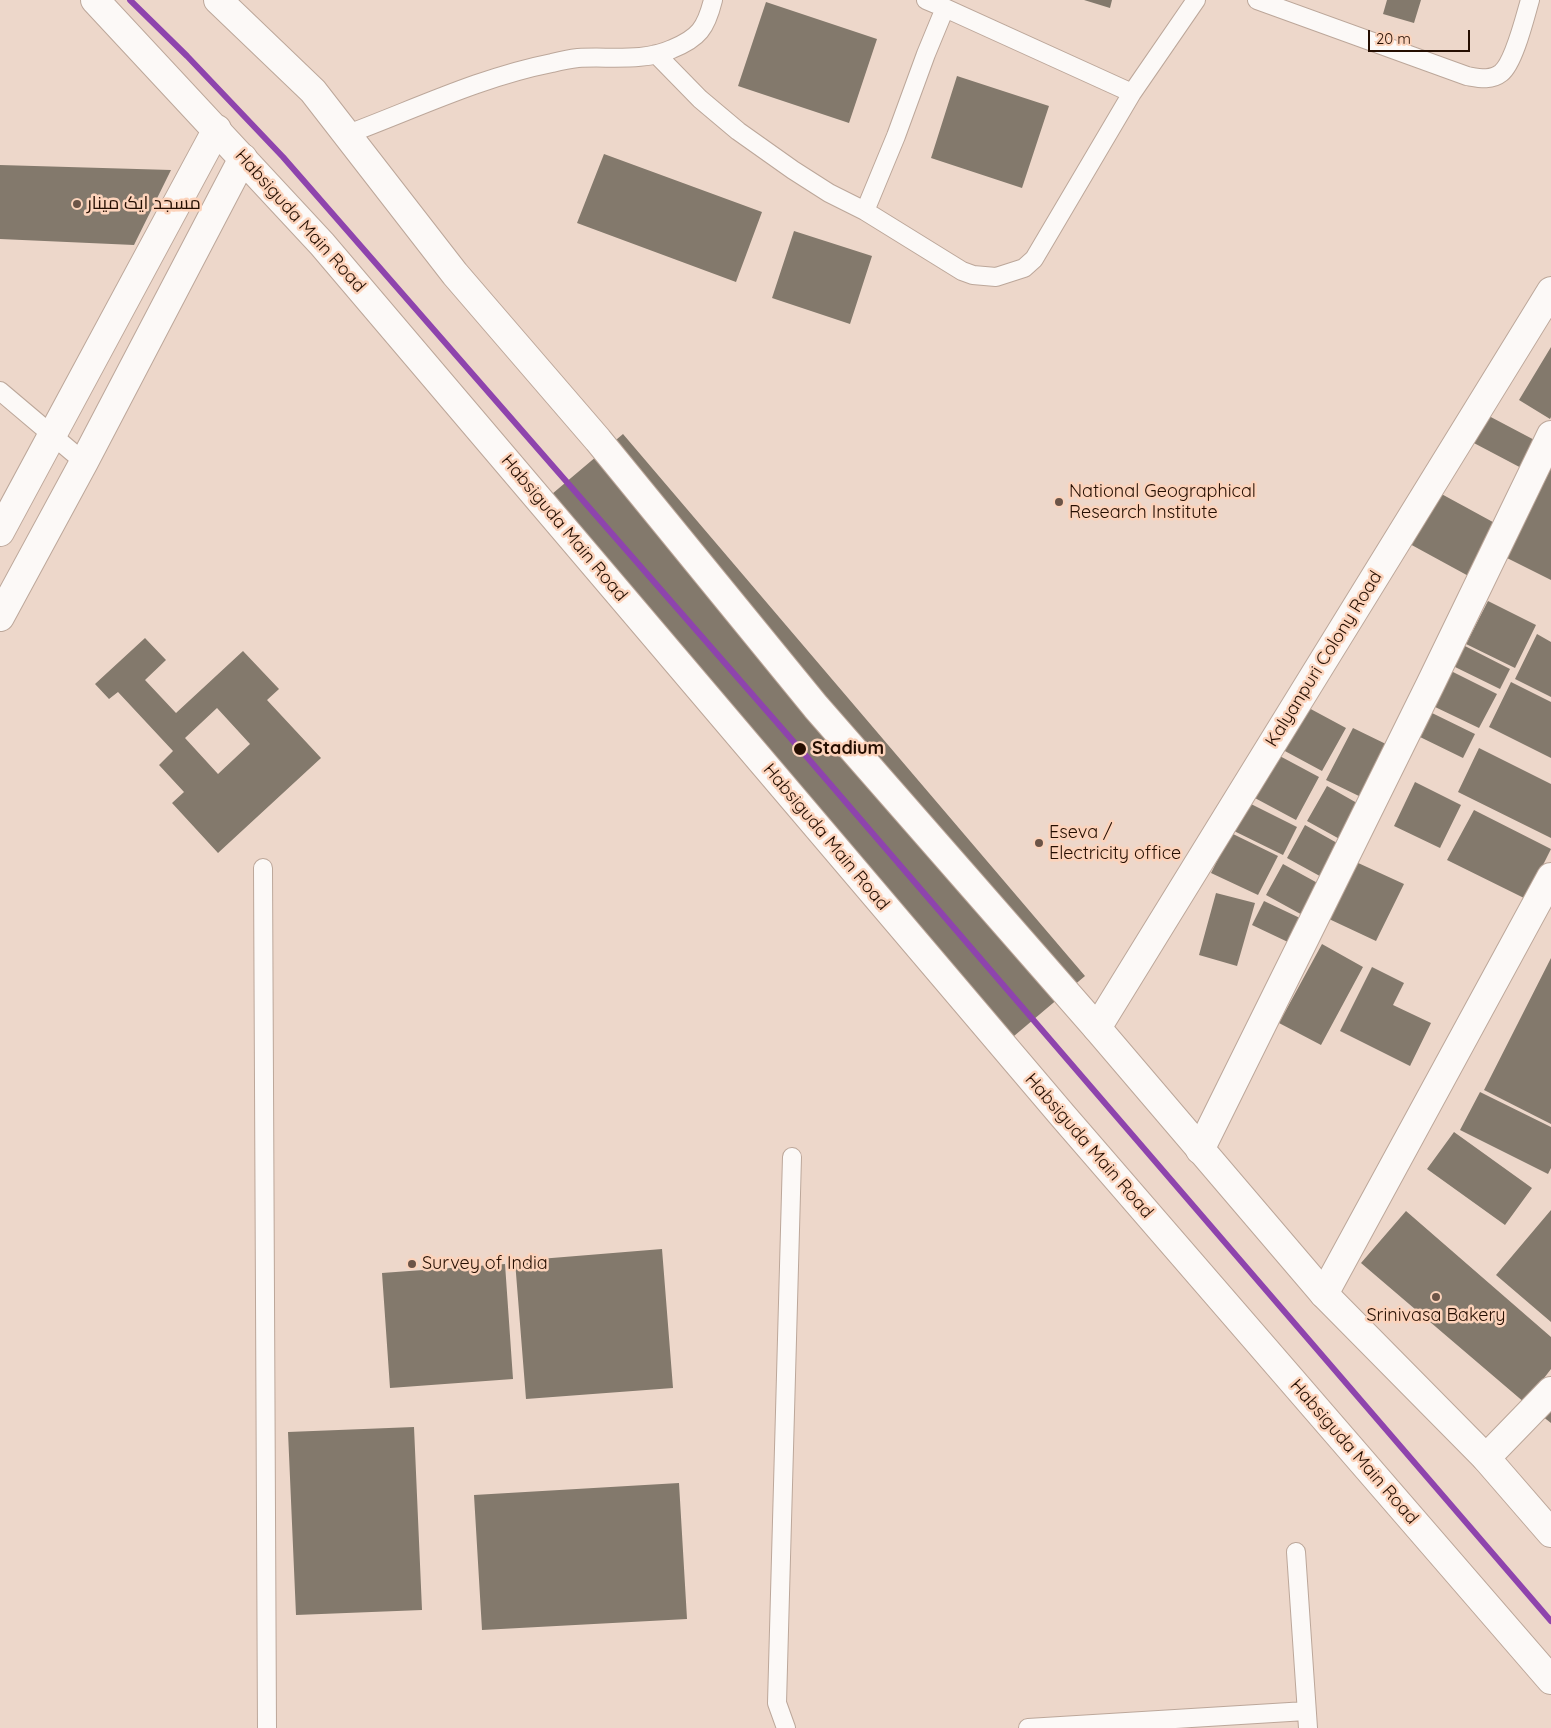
<!DOCTYPE html>
<meta charset="utf-8">
<style>
body{margin:0}
#map{position:relative;width:1551px;height:1728px;overflow:hidden;background:#edd7ca;font-family:Quicksand,sans-serif}
canvas{display:block}
.scale{position:absolute;left:1368px;top:30px;width:102px;height:22px;box-sizing:border-box;border:2px solid #250e01;border-top:0;padding-left:6px;font-size:15px;line-height:18px;white-space:nowrap;color:#250e01;-webkit-text-stroke:4px #fcd3bb;paint-order:stroke}
</style>
<div id="map">
<canvas width="1551" height="1728"></canvas>
<div class="scale">20 m</div>
</div>
<script>
const ctx = document.querySelector('canvas').getContext('2d');
ctx.lineJoin = 'round';
function fill(path, color) {
  ctx.fillStyle = color;
  ctx.fill(path, 'evenodd');
}
function trace(path, color, width, dash) {
  ctx.strokeStyle = color;
  ctx.lineWidth = width;
  ctx.lineCap = dash ? 'butt' : 'round';
  ctx.setLineDash(dash || []);
  ctx.stroke(path);
}
function label(font, color, halo, rows, align = 'center') {
  ctx.font = font + ' Quicksand,Cairo,sans-serif';
  ctx.lineWidth = 5;
  ctx.setLineDash([]);
  ctx.textBaseline = 'middle';
  ctx.strokeStyle = halo;
  ctx.fillStyle = color;
  for (const [text, x, y, turn = 0] of rows) {
    ctx.save();
    ctx.translate(x, y);
    ctx.rotate((+turn || 0) * Math.PI / 180);
    ctx.textAlign = isNaN(turn) ? turn : align;
    if (halo) ctx.strokeText(text, 0, 0);
    ctx.fillText(text, 0, 0);
    ctx.restore();
  }
}
fill(new Path2D(`
 M 1084,0 L 1112,0 L 1110,8 Z
 M 1387,0 L 1421,0 L 1414,23 L 1383,14 Z
 M 766,2 L 877,39 L 849,123 L 738,86 Z
 M 957,76 L 1049,106 L 1022,188 L 931,158 Z
 M 604,154 L 762,212 L 736,282 L 577,223 Z
 M 0,165 L 171,170 L 134,245 L 0,239 Z
 M 794,231 L 872,256 L 850,324 L 772,298 Z
 M 1551,347 L 1551,417 L 1550,419 L 1519,400 Z
 M 1487,415 L 1542,444 L 1527,471 L 1472,442 Z
 M 623,434 L 1085,976 L 1001,1047 L 539,505 Z
 M 1551,460 L 1551,580 L 1503,556 Z
 M 1436,491 L 1502,527 L 1474,579 L 1408,543 Z
 M 1488,601 L 1536,625 L 1515,668 L 1466,644 Z
 M 1537,634 L 1551,642 L 1551,697 L 1515,679 Z
 M 145,638 L 166,660 L 145,680 L 176,713 L 243,651 L 279,689 L 267,700 L 321,758 L 218,853 L 172,803 L 184,792 L 159,765 L 173,751 L 118,692 L 109,699 L 95,684 ZM 217,708 L 250,744 L 218,774 L 185,738 Z
 M 1463,645 L 1510,669 L 1500,689 L 1453,666 Z
 M 1451,671 L 1497,694 L 1479,728 L 1433,706 Z
 M 1511,682 L 1551,702 L 1551,758 L 1489,727 Z
 M 1307,707 L 1346,728 L 1322,771 L 1283,750 Z
 M 1432,713 L 1475,734 L 1463,758 L 1420,737 Z
 M 1353,728 L 1390,746 L 1363,798 L 1326,780 Z
 M 1479,748 L 1551,784 L 1551,838 L 1458,792 Z
 M 1276,754 L 1319,777 L 1296,820 L 1253,797 Z
 M 1415,782 L 1461,805 L 1440,848 L 1394,826 Z
 M 1327,786 L 1364,807 L 1345,842 L 1307,821 Z
 M 1247,802 L 1297,827 L 1283,855 L 1232,830 Z
 M 1474,810 L 1551,849 L 1526,899 L 1447,860 Z
 M 1305,825 L 1346,848 L 1327,880 L 1287,858 Z
 M 1231,833 L 1278,856 L 1258,895 L 1211,873 Z
 M 1356,862 L 1404,884 L 1376,941 L 1329,919 Z
 M 1283,864 L 1323,886 L 1306,917 L 1266,895 Z
 M 1216,893 L 1255,903 L 1237,966 L 1199,955 Z
 M 1264,901 L 1302,919 L 1290,943 L 1252,925 Z
 M 1322,944 L 1363,967 L 1321,1045 L 1279,1023 Z
 M 1551,958 L 1551,1124 L 1484,1090 Z
 M 1372,967 L 1404,983 L 1393,1005 L 1431,1023 L 1410,1066 L 1340,1031 Z
 M 1480,1092 L 1551,1127 L 1551,1168 L 1548,1174 L 1460,1130 Z
 M 1454,1132 L 1532,1188 L 1505,1225 L 1427,1169 Z
 M 1551,1210 L 1551,1322 L 1496,1275 Z
 M 1406,1211 L 1551,1337 L 1551,1369 L 1525,1403 L 1361,1263 Z
 M 662,1249 L 673,1388 L 526,1399 L 515,1261 Z
 M 505,1264 L 513,1379 L 390,1388 L 382,1273 Z
 M 1551,1406 L 1551,1423 L 1542,1416 Z
 M 414,1427 L 422,1610 L 296,1615 L 288,1432 Z
 M 679,1483 L 687,1619 L 482,1630 L 474,1495 Z`), '#83796c');
const lane = new Path2D(`
 M 926,0 L 945,8
 M 1257,0 L 1467,76 C 1479,78 1491,81 1501,73 C 1514,63 1525,17 1530,0
 M 656,54 L 700,99 L 738,131 L 793,170 L 829,193 L 865,211 L 896,136 L 926,54 L 945,8 L 1132,93
 M 348,134 C 415,109 481,77 552,63 C 560,61 569,59 578,58 C 608,56 644,62 672,49 C 699,38 706,28 713,0
 M 865,211 L 962,271 L 973,275 L 996,277 L 1024,268 L 1034,259 L 1132,93 L 1196,0
 M 0,391 L 84,462
 M 263,868 L 267,1728
 M 1296,1552 L 1308,1728
 M 786,1728 L 777,1703 L 792,1157
 M 1028,1728 L 1306,1711`);
const street = new Path2D(`
 M 1097,1028 L 1551,291
 M 1200,1150 L 1430,685 L 1551,435
 M 1324,1294 L 1551,877
 M 1486,1458 L 1551,1391`);
const secondary = new Path2D(`
 M 0,532 L 217,129
 M 0,617 L 84,462 L 243,158`);
const primary = new Path2D(`
 M 95,0 L 322,244 L 1063,1116 L 1551,1680
 M 218,0 L 313,91 L 455,274 L 598,440 L 816,707 L 1097,1028 L 1324,1294 L 1486,1458 L 1551,1533`);
trace(lane, '#bca79a', 20);
trace(street, '#bca79a', 30);
trace(secondary, '#bca79a', 30);
trace(primary, '#bca79a', 30);
trace(lane, '#fcf9f7', 18);
trace(street, '#fcf9f7', 28);
trace(secondary, '#fcf9f7', 28);
trace(primary, '#fcf9f7', 28);
trace(new Path2D(`
 M 130,0 L 187,56 L 283,157 L 800,749 L 1551,1621`), '#8e44ad', 6);
for (const [x, y, r, color] of [
 [77,204,5,"#6b5447"],
 [1059,502,5,"#6b5447"],
 [800,749,7,"#250e01"],
 [1039,843,5,"#6b5447"],
 [412,1264,5,"#6b5447"],
 [1436,1297,5,"#6b5447"]
]) {
  const dot = new Path2D();
  dot.arc(x, y, r, 0, 2 * Math.PI);
  ctx.fillStyle = color;
  ctx.fill(dot);
  trace(dot, '#fcd3bb', 2);
}
label('18px', '#250e01', '#fcd3bb', [
 ["مسجد ایک مینار",87,204],
 ["National Geographical",1069,492],
 ["Research Institute",1069,513],
 ["Eseva /",1049,833],
 ["Electricity office",1049,854],
 ["Survey of India",422,1264],
 ["Srinivasa Bakery",1436,1316,"center"]
], 'left');
label('18px', '#250e01', '#fcd3bb', [
 ["Habsiguda Main Road",300,221,48],
 ["Habsiguda Main Road",564,528,50],
 ["Kalyanpuri Colony Road",1324,659,-58],
 ["Habsiguda Main Road",826,837,50],
 ["Habsiguda Main Road",1089,1146,49],
 ["Habsiguda Main Road",1354,1452,49]
]);
label('bold 18px', '#250e01', '#fcd3bb', [
 ["Stadium",812,749]
], 'left');
</script>
